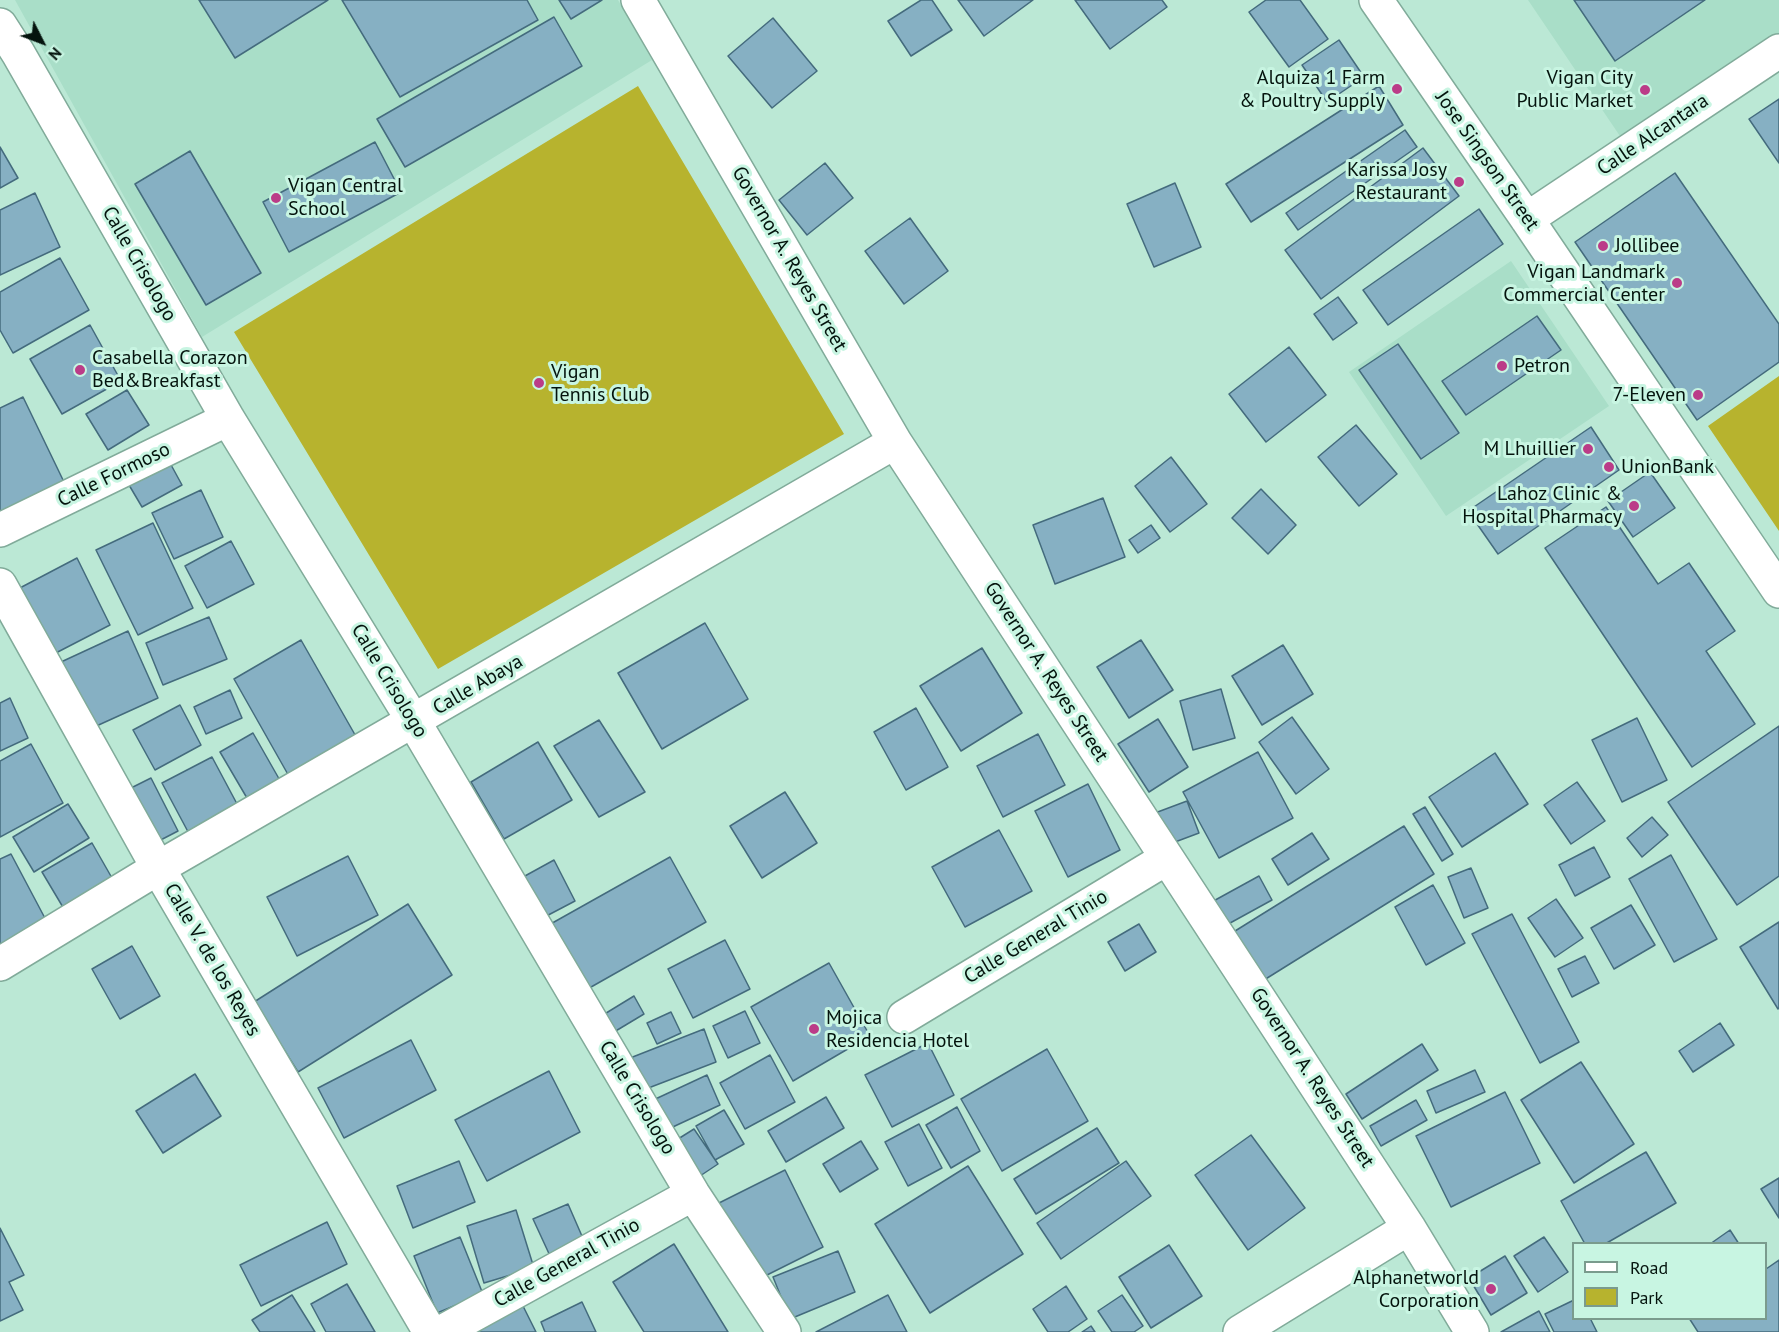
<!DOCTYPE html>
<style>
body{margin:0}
#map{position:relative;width:1779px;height:1332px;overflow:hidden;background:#bbe8d5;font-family:"PT Sans",sans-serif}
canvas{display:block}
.legend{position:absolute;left:1572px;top:1242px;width:195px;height:78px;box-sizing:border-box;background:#c8f5e2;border:2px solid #7a9b8d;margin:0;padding:8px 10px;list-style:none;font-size:18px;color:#04130d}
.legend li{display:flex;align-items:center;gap:12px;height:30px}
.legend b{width:30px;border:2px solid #7a9b8d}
.north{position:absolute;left:12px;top:12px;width:60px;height:60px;-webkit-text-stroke:4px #c8f5e2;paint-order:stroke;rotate:132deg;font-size:16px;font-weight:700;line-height:24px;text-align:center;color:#04130d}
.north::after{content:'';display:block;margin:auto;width:21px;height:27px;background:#04130d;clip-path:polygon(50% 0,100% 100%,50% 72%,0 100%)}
</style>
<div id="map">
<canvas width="1779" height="1332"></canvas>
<ul class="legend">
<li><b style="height:8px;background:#fff"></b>Road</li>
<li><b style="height:16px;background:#b7b32e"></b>Park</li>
</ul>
<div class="north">N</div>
</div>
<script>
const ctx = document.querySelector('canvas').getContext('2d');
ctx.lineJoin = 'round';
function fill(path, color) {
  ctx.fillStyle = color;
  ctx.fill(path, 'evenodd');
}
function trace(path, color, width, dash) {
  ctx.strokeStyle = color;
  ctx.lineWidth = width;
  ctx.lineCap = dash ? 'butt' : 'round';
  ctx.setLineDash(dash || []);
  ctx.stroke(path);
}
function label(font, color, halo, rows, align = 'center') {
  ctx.font = font + ' "PT Sans",sans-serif';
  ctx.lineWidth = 6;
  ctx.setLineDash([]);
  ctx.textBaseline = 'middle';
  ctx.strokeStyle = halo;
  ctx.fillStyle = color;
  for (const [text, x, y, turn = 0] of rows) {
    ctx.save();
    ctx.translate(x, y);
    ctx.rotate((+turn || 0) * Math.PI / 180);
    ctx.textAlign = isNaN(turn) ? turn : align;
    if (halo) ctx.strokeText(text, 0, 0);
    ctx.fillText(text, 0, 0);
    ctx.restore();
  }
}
fill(new Path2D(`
 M 15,0 L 618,0 L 652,60 L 202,337 Z
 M 1528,0 L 1779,0 L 1779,38 L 1624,142 Z
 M 1511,261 L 1609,406 L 1446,516 L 1349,372 Z`), '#a9dec8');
fill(new Path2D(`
 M 638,86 L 844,434 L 438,669 L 234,332 Z
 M 1779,376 L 1779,531 L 1708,426 Z`), '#b7b32e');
const building = new Path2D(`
 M 199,0 L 328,0 L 235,58 Z
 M 342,0 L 527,0 L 538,20 L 400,97 Z
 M 559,0 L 602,0 L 571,19 Z
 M 921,0 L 932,0 L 952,30 L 911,56 L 888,21 Z
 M 958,0 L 1033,0 L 984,36 Z
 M 1075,0 L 1162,0 L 1167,7 L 1110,49 Z
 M 1266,0 L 1300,0 L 1328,39 L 1289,67 L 1249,12 Z
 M 1574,0 L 1705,0 L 1615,61 Z
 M 554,17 L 582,66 L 405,167 L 377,119 Z
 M 773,18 L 817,71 L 772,108 L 728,56 Z
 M 1339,40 L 1364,77 L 1327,102 L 1302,65 Z
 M 1379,86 L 1403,125 L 1251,222 L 1226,184 Z
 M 1779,99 L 1779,163 L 1749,119 Z
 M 1405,130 L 1417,147 L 1298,230 L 1286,213 Z
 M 375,142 L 401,192 L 289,252 L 263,202 Z
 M 0,147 L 18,178 L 0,188 Z
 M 1423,148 L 1459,196 L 1321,299 L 1285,250 Z
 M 190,151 L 261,273 L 206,305 L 135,184 Z
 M 825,163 L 853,198 L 807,235 L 779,200 Z
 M 1675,173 L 1779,324 L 1779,362 L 1697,420 L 1575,242 Z
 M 1175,183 L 1201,247 L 1154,267 L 1127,204 Z
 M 35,193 L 60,247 L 0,275 L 0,210 Z
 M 1479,209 L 1503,244 L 1388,325 L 1363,290 Z
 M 910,218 L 948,271 L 904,304 L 865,251 Z
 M 60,258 L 89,310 L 13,353 L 0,330 L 0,292 Z
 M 1338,297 L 1357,323 L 1333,340 L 1314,314 Z
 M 1537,316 L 1561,350 L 1466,415 L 1442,381 Z
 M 90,325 L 121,381 L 62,414 L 30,359 Z
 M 1398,344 L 1459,433 L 1421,459 L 1359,370 Z
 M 1289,347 L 1326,395 L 1266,442 L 1229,394 Z
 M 127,390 L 149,425 L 108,450 L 86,414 Z
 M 23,397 L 64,482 L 0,514 L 0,408 Z
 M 1356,425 L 1397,474 L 1359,506 L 1318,457 Z
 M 1591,427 L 1619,470 L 1498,554 L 1468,511 Z
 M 1171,457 L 1207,504 L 1170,532 L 1135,486 Z
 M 170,463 L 182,485 L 142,507 L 129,485 Z
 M 1650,472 L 1675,508 L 1633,537 L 1608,501 Z
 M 1261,489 L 1296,525 L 1268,554 L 1232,518 Z
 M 201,490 L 223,537 L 174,559 L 152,513 Z
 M 1103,498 L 1125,557 L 1055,584 L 1033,525 Z
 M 1606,507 L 1658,584 L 1689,563 L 1735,631 L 1706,651 L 1755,724 L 1692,767 L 1545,548 Z
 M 153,523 L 193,608 L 138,635 L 96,550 Z
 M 1151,525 L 1160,538 L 1138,553 L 1129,540 Z
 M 231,541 L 254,584 L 207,608 L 185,566 Z
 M 77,558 L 110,625 L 50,656 L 16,590 Z
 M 209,617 L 227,659 L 163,685 L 146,643 Z
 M 705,623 L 748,699 L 662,749 L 618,673 Z
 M 128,631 L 158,698 L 92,728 L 61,662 Z
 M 301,640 L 358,740 L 290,778 L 234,679 Z
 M 1141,640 L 1173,690 L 1129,718 L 1097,667 Z
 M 1283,645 L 1313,694 L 1262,725 L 1232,676 Z
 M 982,648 L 1022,713 L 961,751 L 920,686 Z
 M 1221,689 L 1235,738 L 1193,750 L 1180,701 Z
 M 230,690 L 242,718 L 206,734 L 194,707 Z
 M 10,698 L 28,738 L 0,751 L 0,703 Z
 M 180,705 L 201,745 L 155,770 L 133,730 Z
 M 916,708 L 948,767 L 906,790 L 874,732 Z
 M 1292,717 L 1329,769 L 1296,794 L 1259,742 Z
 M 1637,718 L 1667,780 L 1622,802 L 1592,740 Z
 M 1158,719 L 1188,767 L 1149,792 L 1118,744 Z
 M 599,720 L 645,792 L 599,817 L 554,746 Z
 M 1779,726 L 1779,876 L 1737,905 L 1668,802 Z
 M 253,733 L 286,791 L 254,810 L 220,752 Z
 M 1038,734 L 1065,785 L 1003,817 L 977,766 Z
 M 538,742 L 572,800 L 504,839 L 471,782 Z
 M 31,744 L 63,803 L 0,837 L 0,761 Z
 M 1258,752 L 1293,818 L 1219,858 L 1183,792 Z
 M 1495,753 L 1528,804 L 1462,847 L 1429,797 Z
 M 212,757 L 244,817 L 194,843 L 162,783 Z
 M 151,778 L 178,831 L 151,845 L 123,792 Z
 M 1577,782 L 1605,821 L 1571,844 L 1544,805 Z
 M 1088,784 L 1120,850 L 1068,877 L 1035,811 Z
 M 785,792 L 817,843 L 762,878 L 730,826 Z
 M 1187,801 L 1199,833 L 1167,845 L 1155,813 Z
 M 68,804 L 89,838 L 34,872 L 13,837 Z
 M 1425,807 L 1453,854 L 1442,861 L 1413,814 Z
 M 1652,817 L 1668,835 L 1642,857 L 1627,838 Z
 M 1404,826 L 1434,874 L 1256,985 L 1227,936 Z
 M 999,830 L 1032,891 L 965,927 L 932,867 Z
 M 1312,833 L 1329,859 L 1288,885 L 1272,859 Z
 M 92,843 L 116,885 L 67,914 L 42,872 Z
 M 1594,847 L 1610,877 L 1575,896 L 1559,865 Z
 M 11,854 L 47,922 L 0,947 L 0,859 Z
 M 1671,855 L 1717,939 L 1674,962 L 1629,879 Z
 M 348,856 L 378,915 L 297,956 L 267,897 Z
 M 670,857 L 706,922 L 584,991 L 547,926 Z
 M 554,860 L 575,901 L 535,922 L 514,882 Z
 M 1471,868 L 1488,908 L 1464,918 L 1448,877 Z
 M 1259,876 L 1272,900 L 1221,928 L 1208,904 Z
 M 1433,885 L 1465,943 L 1426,965 L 1395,907 Z
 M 1556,899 L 1583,938 L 1555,957 L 1528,918 Z
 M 408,904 L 452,975 L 298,1072 L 254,1002 Z
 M 1631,905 L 1655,945 L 1614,969 L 1591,928 Z
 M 1512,914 L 1579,1042 L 1540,1063 L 1472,934 Z
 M 1779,922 L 1779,1008 L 1778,1009 L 1740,947 Z
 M 1139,924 L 1156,952 L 1125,971 L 1108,942 Z
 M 725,940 L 750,989 L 693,1018 L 668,969 Z
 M 132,946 L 160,996 L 120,1019 L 92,969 Z
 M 1585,956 L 1599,983 L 1572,997 L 1558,969 Z
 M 829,963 L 870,1036 L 793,1081 L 751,1007 Z
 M 634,996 L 644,1014 L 609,1035 L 598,1018 Z
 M 745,1011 L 760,1043 L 728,1058 L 713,1026 Z
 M 671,1012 L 681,1033 L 657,1044 L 647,1023 Z
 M 1720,1023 L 1734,1045 L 1693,1072 L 1679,1051 Z
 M 704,1029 L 716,1062 L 638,1092 L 625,1060 Z
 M 411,1040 L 436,1090 L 344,1138 L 318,1088 Z
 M 928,1043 L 954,1095 L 892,1127 L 865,1075 Z
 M 1422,1044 L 1438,1070 L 1362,1119 L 1346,1094 Z
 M 1047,1049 L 1088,1121 L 1002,1171 L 961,1099 Z
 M 770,1055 L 795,1102 L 745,1129 L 720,1083 Z
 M 1581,1062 L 1634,1144 L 1574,1183 L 1521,1100 Z
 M 1475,1070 L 1485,1092 L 1436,1113 L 1427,1091 Z
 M 549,1071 L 580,1132 L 487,1181 L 455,1120 Z
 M 195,1074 L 221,1116 L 163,1153 L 136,1111 Z
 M 707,1075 L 720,1105 L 662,1132 L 649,1102 Z
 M 1505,1092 L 1540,1163 L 1451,1207 L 1416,1136 Z
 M 826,1097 L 844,1128 L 786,1162 L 768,1131 Z
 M 1416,1100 L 1427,1120 L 1381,1146 L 1370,1126 Z
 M 957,1107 L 980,1151 L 951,1168 L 926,1125 Z
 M 724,1110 L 744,1144 L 715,1160 L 696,1126 Z
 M 919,1124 L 942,1168 L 908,1186 L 885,1142 Z
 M 1097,1128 L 1119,1163 L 1036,1214 L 1014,1179 Z
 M 694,1129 L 718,1164 L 694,1180 L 670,1144 Z
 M 1251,1135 L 1305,1208 L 1248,1250 L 1195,1175 Z
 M 861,1141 L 878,1169 L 840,1192 L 823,1164 Z
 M 1646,1152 L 1676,1203 L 1605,1244 L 1585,1244 L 1561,1201 Z
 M 459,1161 L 475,1202 L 413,1228 L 397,1186 Z
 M 1126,1161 L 1151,1196 L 1061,1259 L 1037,1223 Z
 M 968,1166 L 1023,1254 L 930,1313 L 875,1224 Z
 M 785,1170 L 823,1247 L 755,1281 L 717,1204 Z
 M 1779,1178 L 1779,1218 L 1761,1189 Z
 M 568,1204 L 585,1243 L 551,1258 L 533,1219 Z
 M 516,1210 L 534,1268 L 484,1283 L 467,1226 Z
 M 327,1222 L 347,1264 L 261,1306 L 240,1265 Z
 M 0,1228 L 24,1275 L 9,1282 L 23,1310 L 0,1321 Z
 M 1730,1230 L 1739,1244 L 1710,1244 Z
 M 460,1237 L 483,1294 L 437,1313 L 414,1256 Z
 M 1544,1237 L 1568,1272 L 1538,1292 L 1514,1256 Z
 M 674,1244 L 728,1332 L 644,1332 L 613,1282 Z
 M 1169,1245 L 1202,1296 L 1151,1328 L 1119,1277 Z
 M 838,1251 L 855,1292 L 790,1319 L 773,1277 Z
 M 1505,1256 L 1527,1293 L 1491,1315 L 1469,1278 Z
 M 1779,1260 L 1779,1332 L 1698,1332 L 1689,1318 L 1766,1318 L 1766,1269 Z
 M 347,1284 L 375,1332 L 326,1332 L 311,1304 Z
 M 1066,1286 L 1087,1319 L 1068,1332 L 1048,1332 L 1033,1309 Z
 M 292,1295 L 315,1332 L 260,1332 L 252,1320 Z
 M 888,1295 L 907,1332 L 816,1332 Z
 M 1122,1295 L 1143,1326 L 1134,1332 L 1112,1332 L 1098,1311 Z
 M 1574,1300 L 1574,1318 L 1590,1318 L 1597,1332 L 1554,1332 L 1545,1314 Z
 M 521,1302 L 536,1332 L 465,1332 Z
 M 582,1302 L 596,1332 L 545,1332 L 541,1322 Z
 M 1539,1311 L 1550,1332 L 1501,1332 Z
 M 1091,1326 L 1095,1332 L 1082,1332 Z`);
fill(building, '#86b0c3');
trace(building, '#446b7d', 1.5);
const minor = new Path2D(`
 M 638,0 L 895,442 L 1409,1228 L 1472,1332
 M 1376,0 L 1527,219 L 1779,591
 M 0,25 L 18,53 L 228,419 L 414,722 L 693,1194 L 784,1332
 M 1527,219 L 1779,51
 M 0,530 L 228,419
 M 0,585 L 158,868 L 430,1332
 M 0,964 L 158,868 L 895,442
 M 904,1017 L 1167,858
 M 442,1332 L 693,1194
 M 1240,1332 L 1409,1228`);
trace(minor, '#81ab9a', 36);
trace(minor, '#fff', 33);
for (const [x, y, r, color] of [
 [1397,89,6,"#bb3c88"],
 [1645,90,6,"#bb3c88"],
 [1459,182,6,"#bb3c88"],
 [276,198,6,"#bb3c88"],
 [1603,246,6,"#bb3c88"],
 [1677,283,6,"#bb3c88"],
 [1502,366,6,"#bb3c88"],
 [80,370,6,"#bb3c88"],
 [539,383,6,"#bb3c88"],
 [1698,395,6,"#bb3c88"],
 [1588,449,6,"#bb3c88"],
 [1609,467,6,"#bb3c88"],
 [1634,506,6,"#bb3c88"],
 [814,1029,6,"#bb3c88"],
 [1491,1289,6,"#bb3c88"]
]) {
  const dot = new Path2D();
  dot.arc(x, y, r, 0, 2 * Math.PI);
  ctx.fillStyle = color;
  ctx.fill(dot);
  trace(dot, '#c8f5e2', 2);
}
label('20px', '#04130d', '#c8f5e2', [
 ["Alquiza 1 Farm",1385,78],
 ["& Poultry Supply",1385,101],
 ["Vigan City",1633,78],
 ["Public Market",1633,101],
 ["Karissa Josy",1447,170],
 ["Restaurant",1447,193],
 ["Vigan Central",288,186,"left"],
 ["School",288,209,"left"],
 ["Jollibee",1615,246,"left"],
 ["Vigan Landmark",1665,272],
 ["Commercial Center",1665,295],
 ["Casabella Corazon",92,358,"left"],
 ["Bed&Breakfast",92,381,"left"],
 ["Petron",1514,366,"left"],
 ["Vigan",551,372,"left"],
 ["Tennis Club",551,395,"left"],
 ["7-Eleven",1686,395],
 ["M Lhuillier",1576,449],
 ["UnionBank",1621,467,"left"],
 ["Lahoz Clinic &",1622,494],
 ["Hospital Pharmacy",1622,517],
 ["Mojica",826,1018,"left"],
 ["Residencia Hotel",826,1041,"left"],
 ["Alphanetworld",1479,1278],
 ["Corporation",1479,1301]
], 'right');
label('20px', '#04130d', '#c8f5e2', [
 ["Calle Alcantara",1653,135,-34],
 ["Jose Singson Street",1487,161,55],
 ["Governor A. Reyes Street",789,259,60],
 ["Calle Crisologo",139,264,60],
 ["Calle Formoso",114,475,-26],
 ["Governor A. Reyes Street",1046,672,57],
 ["Calle Crisologo",389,681,59],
 ["Calle Abaya",478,685,-30],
 ["Calle General Tinio",1036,937,-31],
 ["Calle V. de los Reyes",212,960,60],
 ["Governor A. Reyes Street",1312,1078,57],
 ["Calle Crisologo",637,1098,59],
 ["Calle General Tinio",567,1263,-29]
]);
</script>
